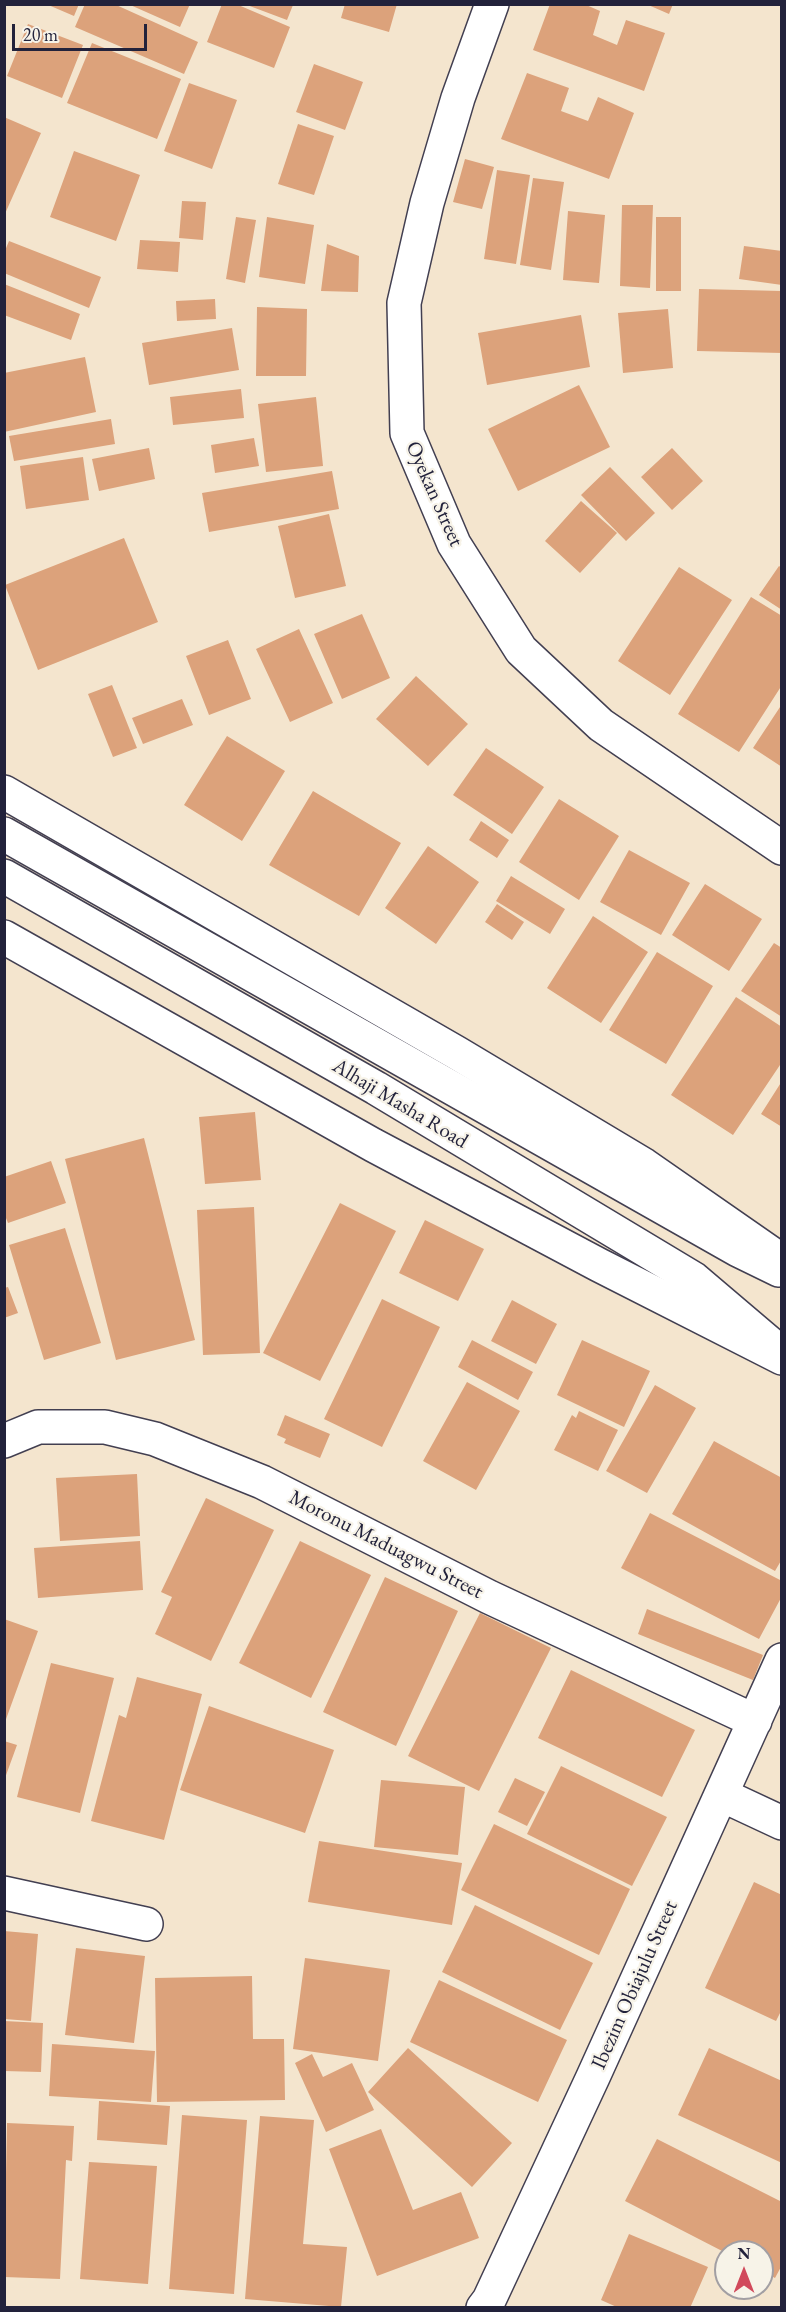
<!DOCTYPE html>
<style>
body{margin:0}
#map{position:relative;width:786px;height:2312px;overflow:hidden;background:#f4e5ce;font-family:"EB Garamond",serif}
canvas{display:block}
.frame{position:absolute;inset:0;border:6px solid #22223b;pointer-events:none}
.north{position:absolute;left:714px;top:2240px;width:60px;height:60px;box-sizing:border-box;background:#f7f3e8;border:2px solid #a29fa3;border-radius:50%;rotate:0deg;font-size:16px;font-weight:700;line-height:24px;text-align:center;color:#22223b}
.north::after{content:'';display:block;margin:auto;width:21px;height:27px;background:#d1495b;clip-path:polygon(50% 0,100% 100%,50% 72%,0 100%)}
.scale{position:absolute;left:12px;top:24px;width:135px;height:27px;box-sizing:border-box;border:3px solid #22223b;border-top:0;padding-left:8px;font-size:18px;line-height:21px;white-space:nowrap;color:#22223b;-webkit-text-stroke:4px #f7f3e8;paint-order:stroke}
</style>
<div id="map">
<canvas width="786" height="2312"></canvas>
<div class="frame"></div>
<div class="north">N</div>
<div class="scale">20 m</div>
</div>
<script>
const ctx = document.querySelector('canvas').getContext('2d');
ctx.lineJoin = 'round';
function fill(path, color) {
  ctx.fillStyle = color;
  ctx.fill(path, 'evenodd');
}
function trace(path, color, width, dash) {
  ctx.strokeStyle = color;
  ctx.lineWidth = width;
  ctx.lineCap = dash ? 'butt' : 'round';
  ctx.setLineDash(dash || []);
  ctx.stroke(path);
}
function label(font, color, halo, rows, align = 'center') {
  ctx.font = font + ' "EB Garamond",serif';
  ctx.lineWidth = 4.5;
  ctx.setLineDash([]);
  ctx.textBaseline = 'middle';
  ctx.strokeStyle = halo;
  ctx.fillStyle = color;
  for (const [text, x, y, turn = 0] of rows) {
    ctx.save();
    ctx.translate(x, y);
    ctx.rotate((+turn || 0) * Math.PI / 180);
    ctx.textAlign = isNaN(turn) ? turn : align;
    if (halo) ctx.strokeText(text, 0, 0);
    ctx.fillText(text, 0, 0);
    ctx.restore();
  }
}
fill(new Path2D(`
 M 46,4 L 79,4 L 74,16 Z
 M 85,4 L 114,4 L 198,42 L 184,74 L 75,27 Z
 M 128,4 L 190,4 L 180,27 Z
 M 222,4 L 236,4 L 290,27 L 274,68 L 207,42 Z
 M 345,4 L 397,4 L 389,32 L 341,18 Z
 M 550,4 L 584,4 L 600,11 L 593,35 L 617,45 L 626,20 L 665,33 L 644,91 L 533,50 Z
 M 646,4 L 673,4 L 669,14 Z
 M 247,5 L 293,5 L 287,20 Z
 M 28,24 L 83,45 L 62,98 L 7,76 Z
 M 92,43 L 181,79 L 157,139 L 67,103 Z
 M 314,64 L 363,82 L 345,130 L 296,112 Z
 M 527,73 L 569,88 L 561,111 L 588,121 L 598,97 L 634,113 L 609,179 L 501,139 Z
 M 189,83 L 237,100 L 212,169 L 164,151 Z
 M 4,117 L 41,133 L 4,216 Z
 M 298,124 L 334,136 L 314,195 L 278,184 Z
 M 74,151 L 140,175 L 116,241 L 50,217 Z
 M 465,159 L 494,167 L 482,209 L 453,202 Z
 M 497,170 L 530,175 L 516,264 L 484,259 Z
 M 533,178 L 564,182 L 551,270 L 520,265 Z
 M 182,201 L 206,202 L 203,240 L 179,238 Z
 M 622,205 L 653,205 L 650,288 L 620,286 Z
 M 568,211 L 605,215 L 599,283 L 563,280 Z
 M 236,217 L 256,220 L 245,283 L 226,279 Z
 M 267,217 L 314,225 L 305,284 L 259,277 Z
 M 656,217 L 681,217 L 681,291 L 656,291 Z
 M 140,240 L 180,242 L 178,272 L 137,269 Z
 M 9,241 L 101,277 L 89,308 L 4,273 L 4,253 Z
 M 327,244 L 359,256 L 358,292 L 321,291 Z
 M 744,246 L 782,251 L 782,285 L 739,279 Z
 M 4,284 L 80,314 L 71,340 L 4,315 Z
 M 699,289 L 782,291 L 782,353 L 697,351 Z
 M 215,299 L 216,319 L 177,321 L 176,301 Z
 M 257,307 L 307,309 L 306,376 L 256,376 Z
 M 668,309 L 673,368 L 623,373 L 618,313 Z
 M 581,315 L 590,367 L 487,385 L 478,333 Z
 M 232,328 L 239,370 L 149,385 L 142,343 Z
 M 85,357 L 96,412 L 4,432 L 4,373 Z
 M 579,385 L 610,447 L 518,491 L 488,429 Z
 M 241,389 L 244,418 L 173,425 L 170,397 Z
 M 316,397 L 323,466 L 266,472 L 258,404 Z
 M 111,419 L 115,444 L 14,461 L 9,436 Z
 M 254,438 L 259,466 L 215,473 L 211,445 Z
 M 149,448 L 155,479 L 99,491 L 92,459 Z
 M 672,448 L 703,481 L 672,510 L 641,477 Z
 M 83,457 L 89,500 L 26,509 L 20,466 Z
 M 610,467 L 655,513 L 626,541 L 581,495 Z
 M 332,471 L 339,509 L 209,532 L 202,493 Z
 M 581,501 L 617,533 L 580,573 L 545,541 Z
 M 329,514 L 346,586 L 295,598 L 278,526 Z
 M 124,538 L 158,622 L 38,670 L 5,585 Z
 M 779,566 L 782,568 L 782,610 L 759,595 Z
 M 679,567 L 732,600 L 670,695 L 618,661 Z
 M 751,597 L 782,616 L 782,685 L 739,752 L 678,714 Z
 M 362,614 L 390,678 L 342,699 L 314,634 Z
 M 299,629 L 333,703 L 290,722 L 256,649 Z
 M 228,640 L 251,699 L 209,715 L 186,656 Z
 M 416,676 L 468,724 L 428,766 L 376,719 Z
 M 112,685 L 137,748 L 113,757 L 88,694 Z
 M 182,699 L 193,725 L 143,744 L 132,718 Z
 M 782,704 L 782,767 L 753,748 Z
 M 227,736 L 285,771 L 242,841 L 184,805 Z
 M 486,748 L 544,787 L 512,834 L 453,795 Z
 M 313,791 L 401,843 L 359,916 L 269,865 Z
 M 559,799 L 619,836 L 579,900 L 519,862 Z
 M 481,821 L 509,840 L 497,858 L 469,840 Z
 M 428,846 L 479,882 L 436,944 L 385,908 Z
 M 629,850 L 690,883 L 661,935 L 600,902 Z
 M 511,876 L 565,909 L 550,934 L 496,901 Z
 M 705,884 L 762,919 L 729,971 L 672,935 Z
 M 497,904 L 524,922 L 512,940 L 485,922 Z
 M 593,916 L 648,952 L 601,1023 L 547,988 Z
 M 774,943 L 782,948 L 782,1017 L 741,991 Z
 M 657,952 L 713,986 L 666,1064 L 609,1030 Z
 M 736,997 L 782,1027 L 782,1062 L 733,1135 L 671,1095 Z
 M 782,1081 L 782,1127 L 761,1114 Z
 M 255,1112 L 261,1180 L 205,1184 L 199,1117 Z
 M 144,1138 L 195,1340 L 116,1360 L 65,1159 Z
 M 51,1161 L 66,1203 L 8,1223 L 4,1213 L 4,1177 Z
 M 340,1203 L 396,1231 L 320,1381 L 263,1353 Z
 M 254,1207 L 260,1353 L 203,1355 L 197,1210 Z
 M 425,1220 L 484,1249 L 458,1301 L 399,1273 Z
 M 65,1228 L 101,1343 L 44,1360 L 9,1245 Z
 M 8,1287 L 18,1313 L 4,1318 L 4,1288 Z
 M 382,1299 L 440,1327 L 382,1447 L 324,1419 Z
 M 512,1300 L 557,1324 L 536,1364 L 491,1341 Z
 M 472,1340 L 533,1372 L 518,1400 L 458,1367 Z
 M 582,1340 L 650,1371 L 624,1427 L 557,1395 Z
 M 467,1382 L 520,1411 L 476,1490 L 423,1461 Z
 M 655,1385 L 696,1408 L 647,1493 L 606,1471 Z
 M 579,1411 L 618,1430 L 598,1471 L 554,1450 L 572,1415 L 576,1418 Z
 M 285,1415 L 330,1434 L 320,1458 L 284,1443 L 286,1439 L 277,1435 Z
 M 714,1441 L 782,1478 L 782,1559 L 775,1571 L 672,1514 Z
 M 137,1474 L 140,1536 L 60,1541 L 56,1478 Z
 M 206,1498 L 274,1530 L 211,1661 L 155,1634 L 172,1597 L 161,1592 Z
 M 650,1513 L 782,1581 L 782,1596 L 759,1639 L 621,1568 Z
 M 140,1541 L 143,1590 L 38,1598 L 34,1548 Z
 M 300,1541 L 371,1575 L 311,1698 L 239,1663 Z
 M 385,1577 L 458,1611 L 396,1746 L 323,1712 Z
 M 647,1609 L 763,1655 L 753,1680 L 638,1634 Z
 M 480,1613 L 551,1648 L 479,1791 L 408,1756 Z
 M 4,1619 L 38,1631 L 5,1722 L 4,1722 Z
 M 51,1663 L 114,1678 L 80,1813 L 17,1797 Z
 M 571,1670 L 695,1730 L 662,1797 L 538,1738 Z
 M 137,1677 L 202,1694 L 164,1840 L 91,1821 L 119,1715 L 126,1718 Z
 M 209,1706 L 334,1750 L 305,1833 L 180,1790 Z
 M 4,1741 L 17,1745 L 5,1778 L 4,1778 Z
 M 561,1766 L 667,1817 L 632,1886 L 527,1834 Z
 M 515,1778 L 545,1792 L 527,1826 L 498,1812 Z
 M 381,1780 L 465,1787 L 458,1855 L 374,1847 Z
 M 494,1824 L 630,1889 L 599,1955 L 461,1890 Z
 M 319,1841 L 462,1863 L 452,1925 L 308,1902 Z
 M 754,1882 L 782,1895 L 782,2009 L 776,2021 L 705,1988 Z
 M 475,1905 L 593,1963 L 560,2030 L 442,1972 Z
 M 4,1931 L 38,1934 L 31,2021 L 4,2019 Z
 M 76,1948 L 145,1956 L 134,2043 L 65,2035 Z
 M 305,1958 L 390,1970 L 378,2061 L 293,2049 Z
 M 252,1976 L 253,2039 L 284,2039 L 285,2100 L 157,2102 L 155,1978 Z
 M 439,1980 L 567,2040 L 538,2102 L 410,2042 Z
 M 4,2021 L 43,2023 L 41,2072 L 4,2071 Z
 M 52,2044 L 155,2051 L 151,2102 L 49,2096 Z
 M 408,2048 L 512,2143 L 472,2187 L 368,2092 Z
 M 709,2048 L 782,2081 L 782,2163 L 678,2115 Z
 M 312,2054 L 323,2077 L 352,2063 L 374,2110 L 326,2132 L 295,2063 Z
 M 99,2101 L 170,2106 L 167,2145 L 97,2140 Z
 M 182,2115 L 247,2120 L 234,2294 L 169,2289 Z
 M 260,2116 L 314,2120 L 303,2244 L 347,2247 L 341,2307 L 245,2299 Z
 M 7,2123 L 74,2126 L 72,2161 L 66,2160 L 60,2279 L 4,2277 Z
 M 381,2129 L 413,2210 L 461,2192 L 479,2238 L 377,2276 L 329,2149 Z
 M 657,2139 L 782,2202 L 782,2265 L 775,2278 L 762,2271 L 762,2252 L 726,2253 L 625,2201 Z
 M 89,2162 L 157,2166 L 148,2284 L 80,2279 Z
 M 629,2234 L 708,2267 L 690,2308 L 619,2308 L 601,2300 Z`), '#dca27b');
const minor = new Path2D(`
 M 492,4 L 458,98 L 427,203 L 404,303 L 407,433 L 454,544 L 521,650 L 601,725 L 782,848
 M 4,834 L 738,1250 L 779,1270
 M 4,876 L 376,1088 L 694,1279 L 774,1347
 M 4,1441 L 38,1427 L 105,1427 L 155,1439 L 262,1482 L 489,1597 L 755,1721
 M 722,1795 L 782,1823
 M 4,1893 L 146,1924
 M 483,2308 L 489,2300 L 593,2077 L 782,1660`);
const major = new Path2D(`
 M 4,792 L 457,1053 L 644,1165 L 782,1261
 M 4,937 L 373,1145 L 599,1265 L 782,1358`);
trace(minor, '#423f51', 36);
trace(major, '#423f51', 36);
trace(minor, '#fff', 33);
trace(major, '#fff', 33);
label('21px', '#22223b', '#f7f3e8', [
 ["Oyekan Street",434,494,66],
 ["Alhaji Masha Road",400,1104,31],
 ["Moronu Maduagwu Street",386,1545,27],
 ["Ibezim Obiajulu Street",635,1985,-66]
]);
</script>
